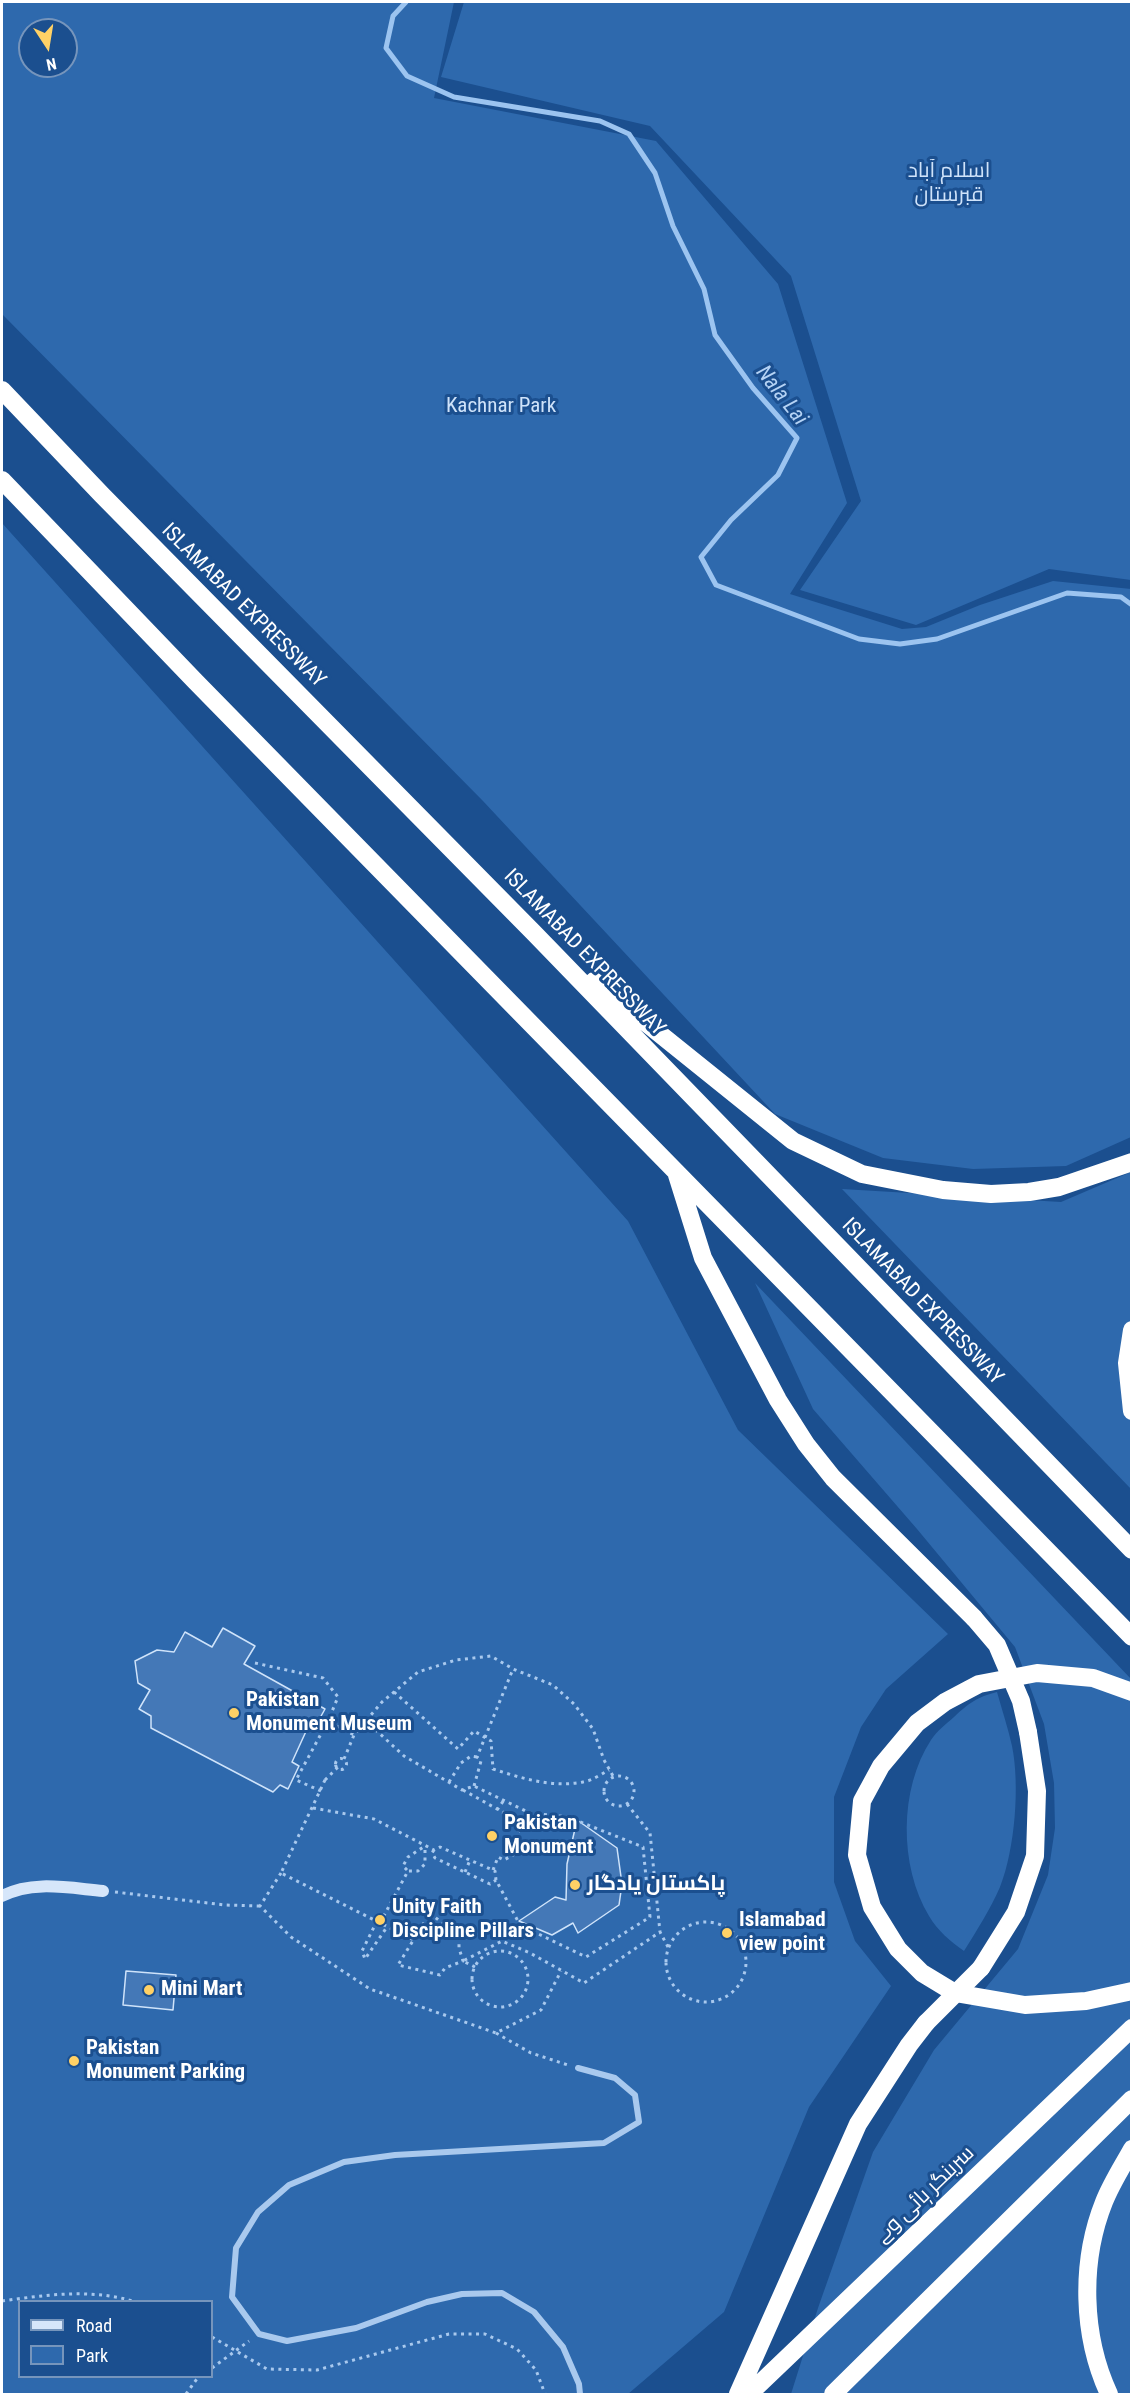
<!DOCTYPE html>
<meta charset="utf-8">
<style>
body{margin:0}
#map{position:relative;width:1133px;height:2396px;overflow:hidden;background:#1b4f8f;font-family:"Roboto Condensed",sans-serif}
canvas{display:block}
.frame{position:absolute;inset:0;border:3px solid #fff;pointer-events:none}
.legend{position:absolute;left:18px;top:2300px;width:195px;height:78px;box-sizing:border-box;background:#1b4f8f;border:2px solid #7695bc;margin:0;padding:8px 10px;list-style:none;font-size:18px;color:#fff}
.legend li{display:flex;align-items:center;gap:12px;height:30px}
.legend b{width:30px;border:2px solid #7695bc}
.north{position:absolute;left:18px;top:18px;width:60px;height:60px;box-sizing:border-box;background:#1b4f8f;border:2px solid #7695bc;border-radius:50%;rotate:168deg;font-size:16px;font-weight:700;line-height:24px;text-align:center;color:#fff}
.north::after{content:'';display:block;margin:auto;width:21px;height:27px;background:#ffd166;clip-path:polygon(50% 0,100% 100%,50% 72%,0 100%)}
</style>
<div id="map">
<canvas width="1133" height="2396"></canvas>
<div class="frame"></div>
<ul class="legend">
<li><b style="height:8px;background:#d6e6fa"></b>Road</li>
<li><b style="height:16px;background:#2e69ad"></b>Park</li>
</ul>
<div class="north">N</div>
</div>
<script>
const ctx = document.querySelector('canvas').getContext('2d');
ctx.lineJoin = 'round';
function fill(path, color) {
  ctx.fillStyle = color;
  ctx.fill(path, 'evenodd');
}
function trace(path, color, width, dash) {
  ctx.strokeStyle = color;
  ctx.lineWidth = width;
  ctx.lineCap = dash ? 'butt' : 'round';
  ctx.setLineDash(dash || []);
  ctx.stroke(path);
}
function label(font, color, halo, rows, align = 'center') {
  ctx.font = font + ' "Roboto Condensed",Cairo,sans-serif';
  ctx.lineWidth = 6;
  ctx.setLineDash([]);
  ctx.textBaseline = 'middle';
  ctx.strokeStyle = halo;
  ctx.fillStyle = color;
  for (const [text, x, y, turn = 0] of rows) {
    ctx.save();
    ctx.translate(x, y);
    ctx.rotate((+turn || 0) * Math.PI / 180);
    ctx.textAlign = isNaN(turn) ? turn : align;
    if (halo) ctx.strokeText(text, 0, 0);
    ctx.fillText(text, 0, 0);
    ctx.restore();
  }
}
fill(new Path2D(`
 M 2,2 L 454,2 L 434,98 L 656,141 L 778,284 L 847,503 L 790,594 L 902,629 L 926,627 L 980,605 L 1053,581 L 1131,589 L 1131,1137 L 1066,1166 L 973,1169 L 883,1158 L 775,1114 L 483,801 L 2,314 ZM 30,30 L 66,30 L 66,66 L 30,66 Z
 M 464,2 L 1131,2 L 1131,580 L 1049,569 L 916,625 L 800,590 L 861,501 L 791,276 L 650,126 L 441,77 Z
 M 2,523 L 628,1221 L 738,1430 L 948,1634 L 886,1689 L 861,1727 L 834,1797 L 834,1882 L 855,1941 L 891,1986 L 809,2107 L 724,2312 L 628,2394 L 2,2394 ZM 20,2302 L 212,2302 L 212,2376 L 20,2376 Z
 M 1131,1172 L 1131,1489 L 842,1189 L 1061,1202 Z
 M 755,1283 L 1131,1679 L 1131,2394 L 791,2394 L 818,2308 L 873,2152 L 934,2050 L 1018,1949 L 1048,1875 L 1055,1828 L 1054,1783 L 1044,1724 L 1015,1647 L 917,1529 L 813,1409 Z
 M 997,1692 C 1002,1710 1008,1728 1012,1746 C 1020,1785 1015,1849 1000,1887 C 990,1910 977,1930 964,1951 C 950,1941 938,1931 929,1916 C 899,1866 899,1789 931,1740 C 937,1731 946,1724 954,1717 C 969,1703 977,1697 997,1692 Z`), '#2e69ad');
trace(new Path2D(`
 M 406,2 L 393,16 L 386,48 L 407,76 L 454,97 L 600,121 L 629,134 L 655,173 L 673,226 L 704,289 L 715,335 L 753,388 L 797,438 L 778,475 L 731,520 L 701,557 L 716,585 L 859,639 L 900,644 L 937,639 L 1067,593 L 1121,597 L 1132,605`), '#9cc4f0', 5);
const building = new Path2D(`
 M 223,1628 L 255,1646 L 244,1664 L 325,1709 L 315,1727 L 308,1727 L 292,1762 L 299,1766 L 288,1789 L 280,1785 L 273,1792 L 151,1728 L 151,1716 L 139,1709 L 150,1690 L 138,1683 L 135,1661 L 157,1650 L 174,1652 L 185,1632 L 212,1647 Z
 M 577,1820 L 617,1848 L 622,1884 L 619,1905 L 578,1933 L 573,1923 L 552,1935 L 519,1921 L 555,1897 L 566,1900 L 567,1864 Z
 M 126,1971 L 176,1975 L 173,2010 L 123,2005 Z`);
fill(building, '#4478b7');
trace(building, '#cfe3fa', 1.5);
trace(new Path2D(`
 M 255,1663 L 323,1678 L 338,1697 L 328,1721
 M 394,1692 L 458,1749 L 474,1731 L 491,1741 L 493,1769 C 521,1778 552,1788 583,1782 C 592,1781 601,1774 609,1770
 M335.5 1764a5.5 5.5 0 1 1 11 0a5.5 5.5 0 1 1-11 0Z
 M 344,1759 L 354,1735 L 382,1702 L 418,1672 L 456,1660 L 491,1656 L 513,1669 L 553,1685 L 574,1704 L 593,1729 L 604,1760 L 613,1776
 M604 1791a15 15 0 1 1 30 0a15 15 0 1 1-30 0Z
 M 325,1780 L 281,1873 L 414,1940
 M 325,1780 L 338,1767
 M 449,1782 L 461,1763 L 471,1756 L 477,1757
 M 474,1786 L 481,1761 L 477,1757 L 513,1669
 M 463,1790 L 524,1824 L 530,1813
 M 321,1791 L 296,1780 L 328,1721 L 354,1735
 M 627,1804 L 650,1833 L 660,1932
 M 313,1808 L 374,1819 L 434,1850 L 440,1847 L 495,1871 L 496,1880 L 520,1925 L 586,1957 L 650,1917 L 643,1847 L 568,1817 L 530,1813 L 474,1786 L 462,1790 L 404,1756 L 366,1721
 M 497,1810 L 504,1800
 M 434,1850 L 432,1853 L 435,1858 L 490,1884 L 496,1880
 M 407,1870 L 403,1866 L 408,1857 L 425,1846
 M 493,1870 L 498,1857 L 504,1860 L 520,1851 L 515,1839 L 523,1823
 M 465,1872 L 470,1860
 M 281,1873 L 260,1906 L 291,1937 L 370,1989 L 496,2033 L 541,2010 L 561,1971
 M 115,1892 L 225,1905 L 260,1906
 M 430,1913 L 459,1937 L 459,1948 L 463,1961 L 445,1968 L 440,1975 L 398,1965 Z
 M 377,1921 L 362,1951 L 365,1959 L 387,1927
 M666 1962a40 40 0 1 1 80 0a40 40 0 1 1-80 0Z
 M 380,1923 L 408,1871 L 418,1871 L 425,1864 L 425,1846
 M472 1979a28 28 0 1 1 56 0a28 28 0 1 1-56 0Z
 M 475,1967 L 463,1961 L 502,1941 L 530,1953 L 584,1983 L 660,1932 L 668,1947
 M 496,2033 L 531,2053 L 568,2065
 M 2,2301 C 46,2295 91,2288 136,2302
 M 212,2337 L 267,2369 L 317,2370 L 449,2334 L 485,2334 L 517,2349 L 536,2370 L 545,2394
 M 212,2368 L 249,2341
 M 186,2394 L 199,2376`), '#a9c9ee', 3, [3, 4.5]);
trace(new Path2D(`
 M 578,2068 L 615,2078 L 635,2095 L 639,2122 L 604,2143 L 395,2155 L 344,2162 L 289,2185 L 258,2212 L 236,2248 L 232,2297 L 259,2334 L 287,2341 L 356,2328 L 427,2302 L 462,2294 L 502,2293 L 534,2312 L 563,2347 L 579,2384 L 580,2394`), '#a9c9ee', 6);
trace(new Path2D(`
 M 2,1896 C 33,1880 69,1888 103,1891`), '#d6e6fa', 12);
trace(new Path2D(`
 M 2,390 L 102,495 L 534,933 L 1132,1550
 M 2,480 L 195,681 L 1132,1637
 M 594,981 L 793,1141 L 862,1174 L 943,1190 L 991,1194 L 1029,1192 L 1059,1187 L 1132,1162
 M 677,1175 L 703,1258 L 778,1400 L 806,1444 L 833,1478 L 974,1618
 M 1132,1330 L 1127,1363 L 1132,1411
 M 1132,1692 L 1093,1678 L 1037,1673 L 979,1684 L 945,1702 L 917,1723 L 881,1766 L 862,1801 L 857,1855 L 872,1907 L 898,1949 L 922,1973 L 955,1993 L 1025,2005 L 1086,2001 L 1132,1991
 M 981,1968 L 1016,1912 L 1035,1856 L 1037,1791 L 1028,1732
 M 738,2394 L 858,2124 L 909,2045 L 926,2023
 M 749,2394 L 1132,2028
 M 833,2394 L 1132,2099
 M 1109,2394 C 1082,2336 1080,2262 1104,2202 C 1111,2184 1122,2167 1132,2149`), '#fff', 18);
trace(new Path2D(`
 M 974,1618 L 997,1645 L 1021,1701 L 1028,1732
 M 926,2023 L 981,1968`), '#fff', 18);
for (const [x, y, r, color] of [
 [234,1713,6,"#ffd166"],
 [492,1836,6,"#ffd166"],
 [575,1885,6,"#ffd166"],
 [380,1920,6,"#ffd166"],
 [727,1933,6,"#ffd166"],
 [149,1990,6,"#ffd166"],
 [74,2061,6,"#ffd166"]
]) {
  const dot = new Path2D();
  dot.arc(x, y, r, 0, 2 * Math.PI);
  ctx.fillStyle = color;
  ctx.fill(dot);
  trace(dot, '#1b4f8f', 2);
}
label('21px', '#cfe3fa', '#1b4f8f', [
 ["اسلام آباد",949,172],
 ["قبرستان",949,196],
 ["Kachnar Park",501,407]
]);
label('21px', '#fff', '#1b4f8f', [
 ["ISLAMABAD EXPRESSWAY",243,606,45],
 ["ISLAMABAD EXPRESSWAY",584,953,46],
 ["ISLAMABAD EXPRESSWAY",922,1302,46],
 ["سرینگر ہائی وے",925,2195,-44]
]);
label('bold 21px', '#fff', '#1b4f8f', [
 ["Pakistan",246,1701],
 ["Monument Museum",246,1725],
 ["Pakistan",504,1824],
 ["Monument",504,1848],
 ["پاکستان یادگار",587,1885],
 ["Unity Faith",392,1908],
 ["Discipline Pillars",392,1932],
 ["Islamabad",739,1921],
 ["view point",739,1945],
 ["Mini Mart",161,1990],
 ["Pakistan",86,2049],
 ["Monument Parking",86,2073]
], 'left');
label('italic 22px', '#b5d3f5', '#1b4f8f', [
 ["Nala Lai",781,396,52]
]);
</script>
